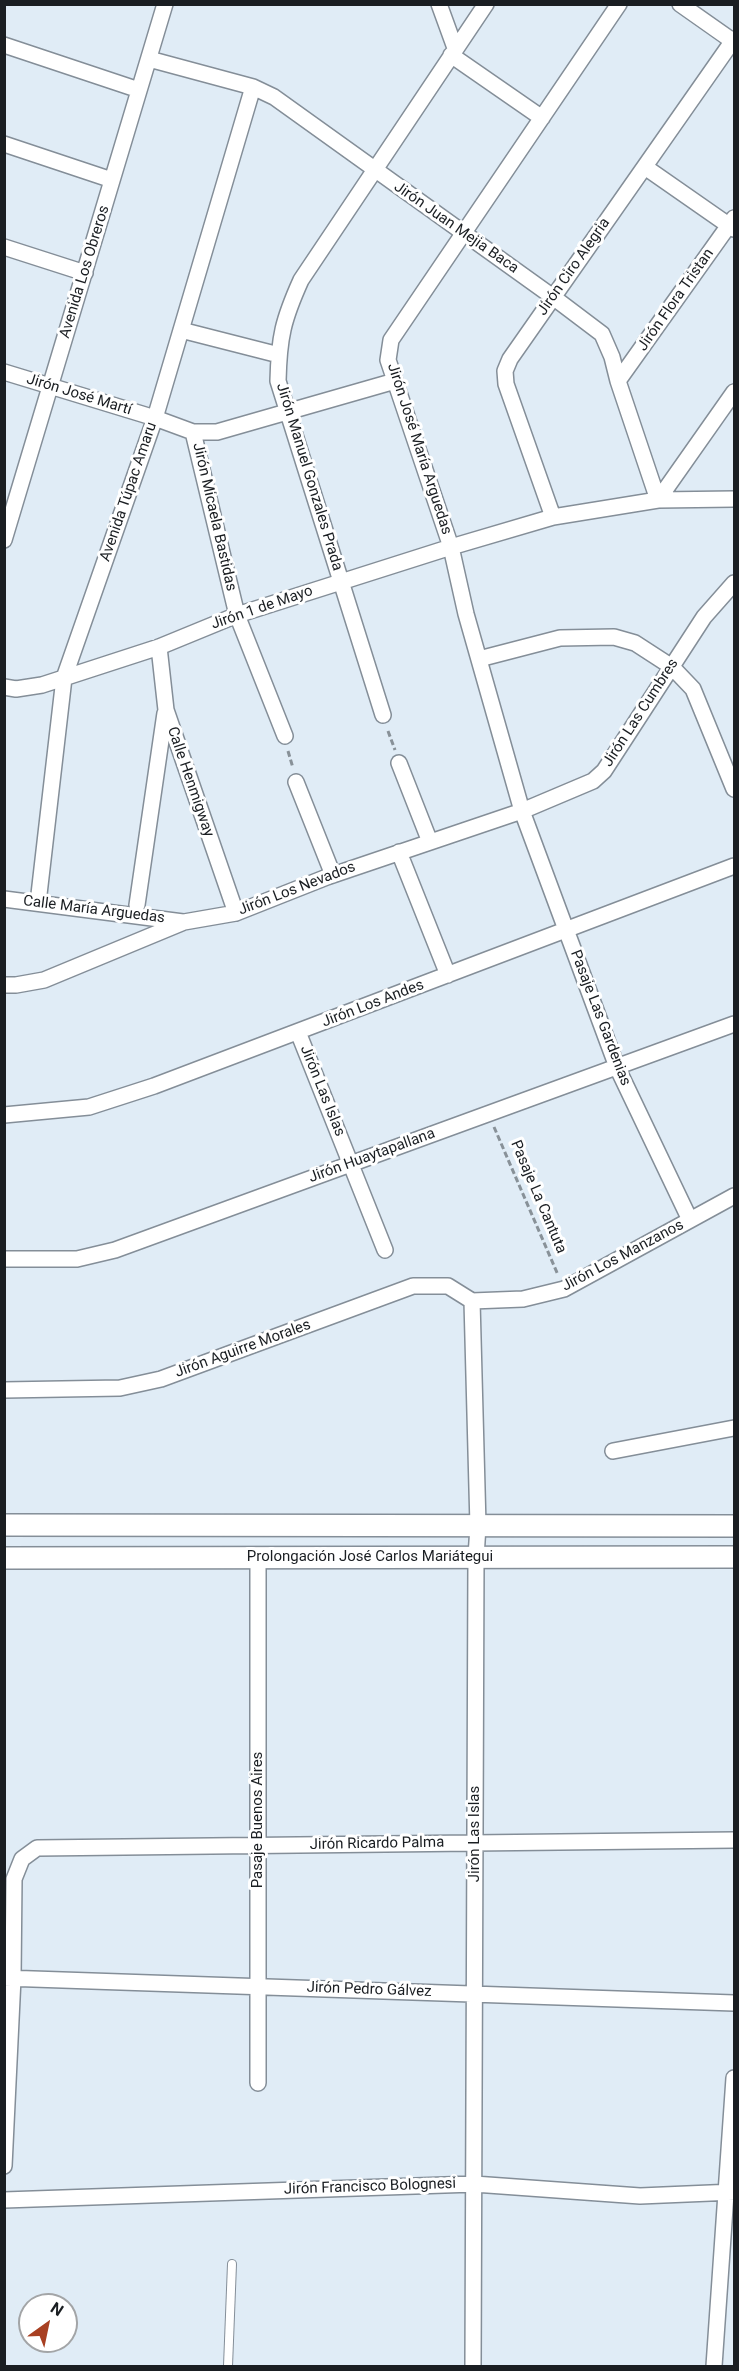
<!DOCTYPE html>
<meta charset="utf-8">
<style>
body{margin:0}
#map{position:relative;width:739px;height:2371px;overflow:hidden;background:#e0ecf6;font-family:Roboto,sans-serif}
canvas{display:block}
.frame{position:absolute;inset:0;border:6px solid #1a1e22;pointer-events:none}
.north{position:absolute;left:18px;top:2293px;width:60px;height:60px;box-sizing:border-box;background:#fff;border:2px solid #a3a5a7;border-radius:50%;rotate:33deg;font-size:16px;font-weight:700;line-height:24px;text-align:center;color:#1a1e22}
.north::after{content:'';display:block;margin:auto;width:21px;height:27px;background:#a84022;clip-path:polygon(50% 0,100% 100%,50% 72%,0 100%)}
</style>
<div id="map">
<canvas width="739" height="2371"></canvas>
<div class="frame"></div>
<div class="north">N</div>
</div>
<script>
const ctx = document.querySelector('canvas').getContext('2d');
ctx.lineJoin = 'round';
function trace(path, color, width, dash) {
  ctx.strokeStyle = color;
  ctx.lineWidth = width;
  ctx.lineCap = dash ? 'butt' : 'round';
  ctx.setLineDash(dash || []);
  ctx.stroke(path);
}
function label(font, color, halo, rows, align = 'center') {
  ctx.font = font + ' Roboto,sans-serif';
  ctx.lineWidth = 6;
  ctx.setLineDash([]);
  ctx.textBaseline = 'middle';
  ctx.strokeStyle = halo;
  ctx.fillStyle = color;
  for (const [text, x, y, turn = 0] of rows) {
    ctx.save();
    ctx.translate(x, y);
    ctx.rotate((+turn || 0) * Math.PI / 180);
    ctx.textAlign = isNaN(turn) ? turn : align;
    if (halo) ctx.strokeText(text, 0, 0);
    ctx.fillText(text, 0, 0);
    ctx.restore();
  }
}
const lane = new Path2D(`
 M 228,2366 L 232,2264`);
const street = new Path2D(`
 M 439,4 L 455,48
 M 619,4 L 391,340 L 388,360 L 451,547 L 466,614 L 522,811 L 617,1067 L 690,1220
 M 680,4 L 734,42
 M 4,45 L 139,90
 M 451,55 L 542,118
 M 149,59 L 253,87 L 274,97 L 553,297 L 602,334 L 612,357 L 618,381 L 658,500
 M 4,144 L 112,180
 M 645,167 L 734,229
 M 4,247 L 85,273
 M 181,330 L 279,355
 M 4,372 L 155,418 L 193,432 L 217,432 L 395,381
 M 618,381 L 734,218
 M 193,432 L 237,615 L 285,736
 M 658,500 L 734,392
 M 553,517 L 506,384 L 505,371 L 510,359 L 734,39
 M 4,540 L 165,4
 M 159,647 L 166,710 L 236,913
 M 479,659 L 560,638 L 614,637 L 635,643 L 672,667 L 693,689 L 734,789
 M 4,687 L 16,689 L 42,685 L 159,647 L 237,615 L 451,547 L 553,517 L 658,500 L 734,499
 M 383,715 L 278,381 C 279,337 283,320 301,280 L 486,4
 M 399,763 L 430,842
 M 296,782 L 333,875
 M 399,852 L 448,975
 M 4,899 L 183,922
 M 38,903 L 64,678 L 155,418 L 253,87
 M 137,905 L 165,713
 M 4,985 L 16,985 L 44,980 L 184,922 L 236,913 L 327,877 L 522,811 L 593,781 L 604,771 L 704,617 L 734,583
 M 298,1032 L 385,1250
 M 4,1115 L 89,1107 L 154,1086 L 734,866
 M 4,1259 L 77,1259 L 115,1250 L 734,1024
 M 472,1301 L 478,1526 L 476,1557 L 473,2366
 M 472,1301 L 523,1299 L 564,1289 L 734,1196
 M 4,1390 L 120,1388 L 161,1379 L 413,1286 L 448,1286 L 472,1301
 M 613,1451 L 734,1428
 M 258,1557 L 258,2083
 M 4,1978 L 734,2003
 M 4,2166 L 13,1978 L 14,1879 L 22,1859 L 37,1848 L 734,1840
 M 4,2200 L 474,2184 L 640,2196 L 734,2192
 M 714,2366 L 734,2078`);
const secondary = new Path2D(`
 M 4,1525 L 734,1526
 M 4,1558 L 734,1557`);
trace(lane, '#848e98', 10);
trace(street, '#848e98', 18);
trace(secondary, '#848e98', 24);
trace(new Path2D(`
 M 388,731 L 395,750
 M 288,751 L 293,768
 M 494,1127 L 558,1275`), '#889198', 3, [6, 3]);
trace(lane, '#fff', 8);
trace(street, '#fff', 15);
trace(secondary, '#fff', 21);
label('15px', '#1a1e22', '#fff', [
 ["Jirón Juan Mejia Baca",456,228,35],
 ["Jirón Ciro Alegria",574,267,-55],
 ["Avenida Los Obreros",85,272,-73],
 ["Jirón Flora Tristan",676,300,-55],
 ["Jirón José Martí",79,395,17],
 ["Jirón José María Arguedas",419,449,72],
 ["Jirón Manuel Gonzales Prada",309,477,73],
 ["Avenida Túpac Amaru",129,492,-71],
 ["Jirón Micaela Bastidas",214,517,77],
 ["Jirón 1 de Mayo",262,608,-19],
 ["Jirón Las Cumbres",641,713,-57],
 ["Calle Henmigway",190,782,71],
 ["Jirón Los Nevados",297,889,-21],
 ["Calle María Arguedas",94,910,7],
 ["Jirón Los Andes",373,1004,-21],
 ["Pasaje Las Gardenias",600,1018,69],
 ["Jirón Las Islas",322,1091,68],
 ["Jirón Huaytapallana",372,1156,-20],
 ["Pasaje La Cantuta",538,1197,67],
 ["Jirón Los Manzanos",623,1256,-28],
 ["Jirón Aguirre Morales",243,1349,-20],
 ["Prolongación José Carlos Mariátegui",370,1557],
 ["Pasaje Buenos Aires",258,1820,-90],
 ["Jirón Las Islas",475,1834,-90],
 ["Jirón Ricardo Palma",377,1844,-1],
 ["Jirón Pedro Gálvez",369,1990,2],
 ["Jirón Francisco Bolognesi",370,2187,-2]
]);
</script>
